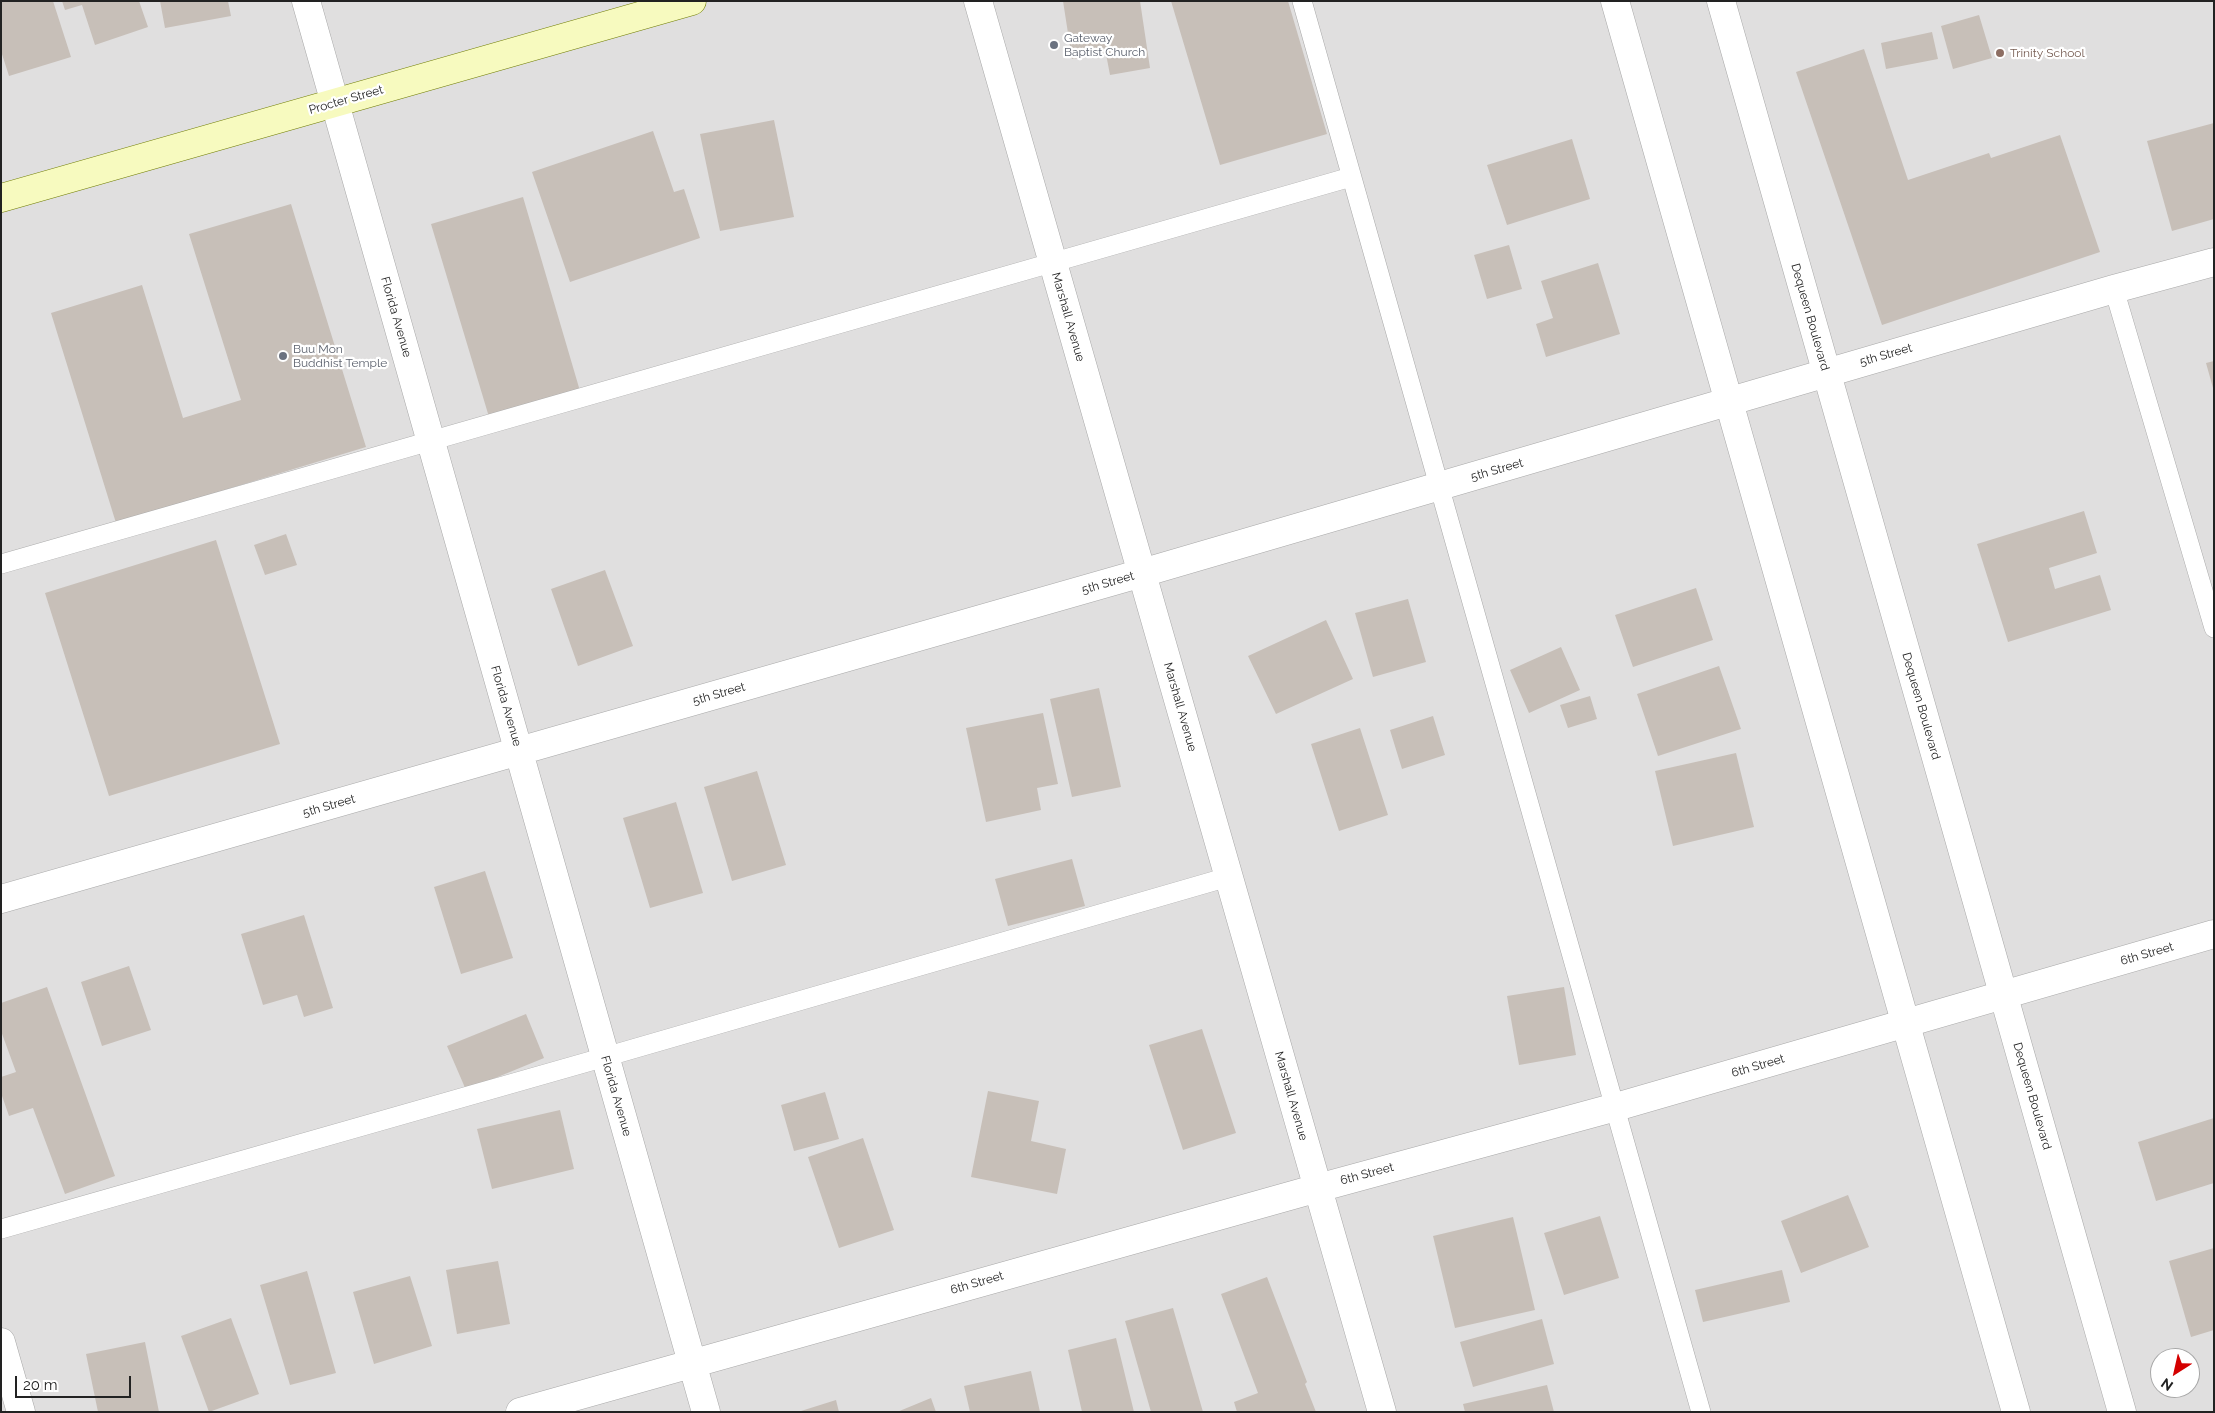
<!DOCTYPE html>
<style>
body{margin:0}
#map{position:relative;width:2215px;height:1413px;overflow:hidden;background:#f2efe9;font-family:Raleway,sans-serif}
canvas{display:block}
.frame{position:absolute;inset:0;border:2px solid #222;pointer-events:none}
.north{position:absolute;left:2150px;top:1348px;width:50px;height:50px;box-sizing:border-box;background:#fff;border:1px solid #a7a7a7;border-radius:50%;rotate:215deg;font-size:14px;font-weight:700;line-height:20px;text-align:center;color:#222}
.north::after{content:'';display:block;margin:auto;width:18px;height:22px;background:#d40000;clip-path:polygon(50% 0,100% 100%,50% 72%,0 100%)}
.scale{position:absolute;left:15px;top:1376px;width:116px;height:22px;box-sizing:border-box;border:2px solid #222;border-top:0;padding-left:6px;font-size:15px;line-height:18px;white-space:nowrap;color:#222;-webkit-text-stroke:4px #fff;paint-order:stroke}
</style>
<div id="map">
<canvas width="2215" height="1413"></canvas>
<div class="frame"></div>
<div class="north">N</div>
<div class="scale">20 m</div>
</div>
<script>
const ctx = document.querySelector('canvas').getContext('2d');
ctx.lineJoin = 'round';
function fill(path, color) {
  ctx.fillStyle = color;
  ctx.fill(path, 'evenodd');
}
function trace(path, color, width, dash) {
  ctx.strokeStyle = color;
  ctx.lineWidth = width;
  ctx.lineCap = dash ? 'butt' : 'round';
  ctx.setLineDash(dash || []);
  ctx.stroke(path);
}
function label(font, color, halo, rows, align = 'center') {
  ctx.font = font + ' Raleway,sans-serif';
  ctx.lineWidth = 4.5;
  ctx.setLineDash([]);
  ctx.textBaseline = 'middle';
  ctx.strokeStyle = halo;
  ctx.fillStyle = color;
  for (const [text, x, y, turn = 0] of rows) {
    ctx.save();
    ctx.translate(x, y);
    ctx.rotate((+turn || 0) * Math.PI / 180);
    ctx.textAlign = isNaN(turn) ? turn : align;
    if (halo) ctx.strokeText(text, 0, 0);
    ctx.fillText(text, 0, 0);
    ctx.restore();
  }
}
fill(new Path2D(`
 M 1,1 L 2214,1 L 2214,1412 L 1,1412 ZM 2160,1358 L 2190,1358 L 2190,1388 L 2160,1388 Z`), '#e0dfdf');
fill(new Path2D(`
 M 1,1 L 53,1 L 71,57 L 9,76 L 1,51 Z
 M 62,1 L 139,1 L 148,27 L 95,45 L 82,5 L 65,10 Z
 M 160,1 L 228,1 L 231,16 L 165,28 Z
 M 1063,1 L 1140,1 L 1150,68 L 1110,75 L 1106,54 L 1072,59 Z
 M 1171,1 L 1288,1 L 1327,134 L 1220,165 Z
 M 1979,15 L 1992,58 L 1953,69 L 1941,26 Z
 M 1932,32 L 1938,59 L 1886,69 L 1881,43 Z
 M 1864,49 L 1908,180 L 1989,153 L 1991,158 L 2060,135 L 2100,252 L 1882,325 L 1796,72 Z
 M 774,120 L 794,217 L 720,231 L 700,134 Z
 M 2214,123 L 2214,219 L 2172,231 L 2147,141 Z
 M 653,131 L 674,192 L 684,189 L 700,238 L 570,282 L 532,172 Z
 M 1572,139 L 1590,199 L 1507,225 L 1487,165 Z
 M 523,197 L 580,391 L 489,417 L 431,224 Z
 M 291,204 L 366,447 L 116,523 L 51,313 L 142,285 L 183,418 L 241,400 L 189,234 Z
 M 1509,245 L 1522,289 L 1487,299 L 1474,255 Z
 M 1598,263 L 1620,334 L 1546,357 L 1536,324 L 1553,318 L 1541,281 Z
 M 2214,361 L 2214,388 L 2213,388 L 2206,363 Z
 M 2084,511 L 2097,553 L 2049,568 L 2055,589 L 2100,575 L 2111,610 L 2008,642 L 1977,544 Z
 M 286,534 L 297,565 L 265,575 L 254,545 Z
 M 216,540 L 280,744 L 109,796 L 45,593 Z
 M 605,570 L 633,646 L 578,666 L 551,589 Z
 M 1696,588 L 1713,640 L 1633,667 L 1615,615 Z
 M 1408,599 L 1426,662 L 1373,677 L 1355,613 Z
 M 1326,620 L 1353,679 L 1276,714 L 1248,656 Z
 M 1561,647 L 1580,690 L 1529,713 L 1510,670 Z
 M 1719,666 L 1741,729 L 1658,756 L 1637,694 Z
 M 1099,688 L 1121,787 L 1072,797 L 1050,699 Z
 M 1590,696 L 1597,719 L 1568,728 L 1560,705 Z
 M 1043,713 L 1058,784 L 1037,788 L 1041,810 L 986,822 L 966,728 Z
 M 1433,716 L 1445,755 L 1402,769 L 1390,730 Z
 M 1360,728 L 1388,815 L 1339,831 L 1311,744 Z
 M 1736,753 L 1754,827 L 1673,846 L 1655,771 Z
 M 757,771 L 786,865 L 732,881 L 704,787 Z
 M 676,802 L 703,893 L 650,908 L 623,818 Z
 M 1072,859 L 1085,906 L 1008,926 L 995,879 Z
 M 485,871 L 513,958 L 461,974 L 434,887 Z
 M 304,915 L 333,1008 L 304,1017 L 297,995 L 263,1005 L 241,934 Z
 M 129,966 L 151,1030 L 102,1046 L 81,982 Z
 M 47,987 L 115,1176 L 65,1194 L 33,1108 L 9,1116 L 1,1093 L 1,1077 L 16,1072 L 1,1031 L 1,1003 Z
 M 1564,987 L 1576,1055 L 1519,1065 L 1507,996 Z
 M 526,1014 L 544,1058 L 466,1090 L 447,1046 Z
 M 1202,1029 L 1236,1133 L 1183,1150 L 1149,1045 Z
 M 988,1091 L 1039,1101 L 1031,1141 L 1066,1149 L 1057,1194 L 971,1177 Z
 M 825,1092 L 839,1139 L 794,1151 L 781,1105 Z
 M 560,1110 L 574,1169 L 492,1189 L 477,1129 Z
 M 2214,1118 L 2214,1183 L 2156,1201 L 2138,1142 Z
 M 863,1138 L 894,1230 L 839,1248 L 808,1157 Z
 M 1848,1195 L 1869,1247 L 1801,1273 L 1781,1221 Z
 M 1600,1216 L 1619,1278 L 1564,1295 L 1544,1233 Z
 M 1513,1217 L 1535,1310 L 1455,1328 L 1433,1236 Z
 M 2214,1248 L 2214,1330 L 2191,1337 L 2169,1261 Z
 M 498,1261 L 510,1324 L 457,1334 L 446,1270 Z
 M 1782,1270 L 1790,1302 L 1703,1322 L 1695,1290 Z
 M 307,1271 L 336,1373 L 290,1385 L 260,1285 Z
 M 410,1276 L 432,1346 L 374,1364 L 353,1292 Z
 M 1267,1277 L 1307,1382 L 1305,1384 L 1316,1412 L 1237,1412 L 1234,1402 L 1258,1393 L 1221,1294 Z
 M 1173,1308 L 1203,1412 L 1151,1412 L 1125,1321 Z
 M 231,1318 L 259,1394 L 209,1412 L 181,1336 Z
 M 1542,1319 L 1554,1364 L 1473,1387 L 1460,1342 Z
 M 1116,1338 L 1134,1412 L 1082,1412 L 1068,1350 Z
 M 145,1342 L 159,1412 L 98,1412 L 86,1354 Z
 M 1031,1371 L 1040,1412 L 970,1412 L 964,1386 Z
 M 1547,1385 L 1554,1412 L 1465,1412 L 1463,1404 Z
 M 931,1398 L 936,1412 L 897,1412 Z
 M 836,1400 L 839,1412 L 801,1412 L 801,1411 Z`), '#c7bfb8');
const service = new Path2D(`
 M 1302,1 L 1701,1412
 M 2114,289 L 2214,628
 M 1,564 L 1351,177
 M 1,1229 L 605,1057 L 1228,877`);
const minor = new Path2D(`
 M 306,1 L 706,1412
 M 978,1 L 1382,1412
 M 1,899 L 1142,573 L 2114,289 L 2214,262
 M 1,1342 L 21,1412
 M 520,1412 L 1318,1188 L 1616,1107 L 2214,934`);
const tertiary = new Path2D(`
 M 1615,1 L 2016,1412
 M 1721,1 L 2122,1412`);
const secondary = new Path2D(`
 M 1,198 L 692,1`);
trace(service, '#a9a9a9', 20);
trace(minor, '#a9a9a9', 29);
trace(tertiary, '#a9a9a9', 29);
trace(secondary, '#707d05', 29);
trace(service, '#fff', 19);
trace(minor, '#fff', 28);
trace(tertiary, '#fff', 28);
trace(secondary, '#f7fabf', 28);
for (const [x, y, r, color] of [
 [1054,45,5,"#6b7280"],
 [2000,53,5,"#8d6e63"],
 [283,356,5,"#6b7280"]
]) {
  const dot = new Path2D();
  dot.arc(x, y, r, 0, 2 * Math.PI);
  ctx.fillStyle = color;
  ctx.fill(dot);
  trace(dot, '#fff', 2);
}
label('12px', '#5b616d', '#fff', [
 ["Gateway",1064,38],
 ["Baptist Church",1064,52],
 ["Buu Mon",293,349],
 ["Buddhist Temple",293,363]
], 'left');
label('12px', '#785e54', '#fff', [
 ["Trinity School",2010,53]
], 'left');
label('12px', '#222', '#fff', [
 ["Procter Street",346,100,-16],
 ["Florida Avenue",396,317,74],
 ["Marshall Avenue",1068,317,74],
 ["Dequeen Boulevard",1810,317,74],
 ["5th Street",1886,355,-16],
 ["5th Street",1497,470,-16],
 ["5th Street",1108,583,-16],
 ["5th Street",719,694,-16],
 ["Florida Avenue",506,706,74],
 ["Dequeen Boulevard",1921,706,74],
 ["Marshall Avenue",1180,707,74],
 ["5th Street",329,806,-16],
 ["6th Street",2147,954,-16],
 ["6th Street",1758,1066,-16],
 ["Florida Avenue",616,1096,74],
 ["Marshall Avenue",1291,1096,74],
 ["Dequeen Boulevard",2032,1096,74],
 ["6th Street",1367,1174,-15],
 ["6th Street",977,1283,-16]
]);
</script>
